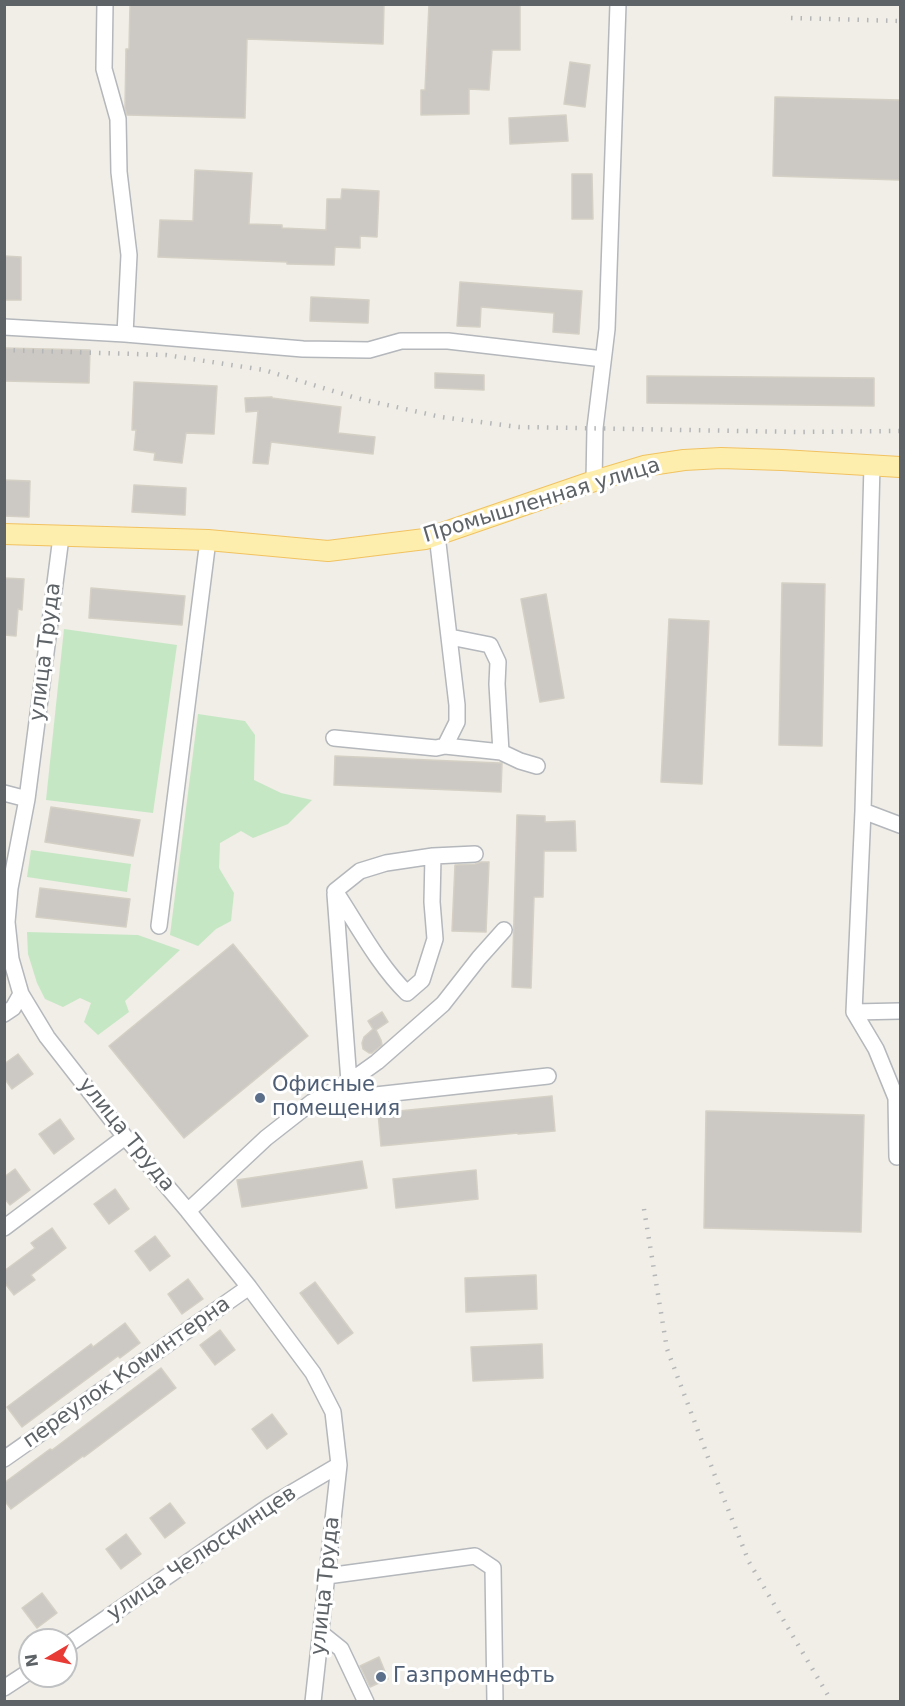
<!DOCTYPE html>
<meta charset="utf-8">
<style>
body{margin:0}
#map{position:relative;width:905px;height:1706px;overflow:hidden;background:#f0eee7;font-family:"DejaVu Sans",sans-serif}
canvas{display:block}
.frame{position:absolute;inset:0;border:6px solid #5e6367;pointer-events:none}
.north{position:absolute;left:18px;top:1628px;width:60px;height:60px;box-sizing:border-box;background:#fff;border:2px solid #bfc1c2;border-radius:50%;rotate:261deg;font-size:16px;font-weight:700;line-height:24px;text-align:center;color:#5e6367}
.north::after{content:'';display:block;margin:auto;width:21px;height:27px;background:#e93b35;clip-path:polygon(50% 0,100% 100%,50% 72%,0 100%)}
</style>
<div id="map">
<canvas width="905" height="1706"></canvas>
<div class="frame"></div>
<div class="north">N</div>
</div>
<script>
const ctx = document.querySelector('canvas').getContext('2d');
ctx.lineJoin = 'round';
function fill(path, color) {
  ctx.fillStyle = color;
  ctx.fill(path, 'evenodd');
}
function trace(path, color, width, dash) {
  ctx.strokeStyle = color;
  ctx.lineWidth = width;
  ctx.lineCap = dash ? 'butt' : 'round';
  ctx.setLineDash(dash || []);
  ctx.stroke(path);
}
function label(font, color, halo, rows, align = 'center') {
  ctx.font = font + ' "DejaVu Sans",sans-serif';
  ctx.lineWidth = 6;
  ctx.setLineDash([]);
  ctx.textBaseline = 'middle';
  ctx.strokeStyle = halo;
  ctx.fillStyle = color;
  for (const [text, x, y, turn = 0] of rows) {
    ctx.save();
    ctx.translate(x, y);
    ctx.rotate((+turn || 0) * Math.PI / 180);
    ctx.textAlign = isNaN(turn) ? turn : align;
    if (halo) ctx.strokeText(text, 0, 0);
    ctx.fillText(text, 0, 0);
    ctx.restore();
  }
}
fill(new Path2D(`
 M 64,629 L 177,645 L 153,813 L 46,800 Z
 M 198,714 L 245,721 L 255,735 L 254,780 L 281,793 L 312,800 L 288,824 L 253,838 L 241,831 L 220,843 L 219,868 L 234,893 L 231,921 L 216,929 L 198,946 L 170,935 Z
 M 31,850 L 131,864 L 127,892 L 27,877 Z
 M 27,932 L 138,935 L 180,950 L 125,1001 L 129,1012 L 98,1035 L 84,1022 L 91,1003 L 80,998 L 63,1007 L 45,999 L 37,983 L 28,954 Z`), '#c6e7c4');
const building = new Path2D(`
 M 130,4 L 384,4 L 383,44 L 247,39 L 245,118 L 127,115 L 125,108 L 126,49 L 129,49 Z
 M 429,4 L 520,4 L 520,50 L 492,50 L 489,90 L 469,89 L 469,114 L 421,115 L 421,90 L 425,90 Z
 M 570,62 L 590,65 L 585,107 L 564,104 Z
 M 775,97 L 900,100 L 900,180 L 773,176 Z
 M 566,115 L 568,141 L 510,144 L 509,118 Z
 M 195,170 L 252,173 L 249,224 L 282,225 L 282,228 L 326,230 L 327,199 L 341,199 L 342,189 L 379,191 L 377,237 L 360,236 L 360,248 L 335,247 L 334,265 L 287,264 L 287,262 L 158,257 L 160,220 L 193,221 Z
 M 572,174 L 592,174 L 593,219 L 572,219 Z
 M 4,256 L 21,257 L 21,300 L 4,300 Z
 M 460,282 L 582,291 L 579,334 L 553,332 L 554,313 L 481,307 L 480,327 L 457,326 Z
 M 311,297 L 369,300 L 368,323 L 310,321 Z
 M 4,348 L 90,350 L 89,383 L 4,381 Z
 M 435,373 L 484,375 L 484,390 L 435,388 Z
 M 647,376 L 874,378 L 874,406 L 647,403 Z
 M 134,382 L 217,386 L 214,434 L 186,433 L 182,463 L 154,460 L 155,453 L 134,450 L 136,430 L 132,430 Z
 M 272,397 L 272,398 L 341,407 L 338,433 L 375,437 L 373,454 L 271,442 L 268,464 L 253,463 L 258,411 L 246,412 L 245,398 Z
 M 4,480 L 30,481 L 29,517 L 4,516 Z
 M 134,485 L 186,488 L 185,515 L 132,512 Z
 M 4,578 L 24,579 L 22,610 L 18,609 L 16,636 L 4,635 Z
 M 782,583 L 825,584 L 822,746 L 779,745 Z
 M 91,588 L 185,596 L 182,625 L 89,618 Z
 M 546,594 L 564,698 L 540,702 L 521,599 Z
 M 669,619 L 709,621 L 702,784 L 661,782 Z
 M 335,756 L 500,763 L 502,763 L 501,792 L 334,785 Z
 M 51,807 L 140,820 L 133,856 L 45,842 Z
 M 517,815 L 545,816 L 545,822 L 575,821 L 576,851 L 544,851 L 543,897 L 534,897 L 531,988 L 512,987 Z
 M 481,862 L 489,862 L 486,932 L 452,931 L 455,865 L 475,864 Z
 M 40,888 L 130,899 L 126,927 L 36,917 Z
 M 233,944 L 308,1036 L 184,1138 L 109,1046 Z
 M 382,1012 L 388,1022 L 376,1030 L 381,1040 L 382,1045 L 372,1053 L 369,1053 L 363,1049 L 362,1043 L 364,1037 L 373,1029 L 368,1021 Z
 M 18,1054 L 33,1074 L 12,1089 L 4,1078 L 4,1064 Z
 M 552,1096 L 555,1131 L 518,1134 L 518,1133 L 381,1146 L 378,1113 Z
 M 706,1111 L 864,1115 L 861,1232 L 704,1228 Z
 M 60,1119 L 74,1139 L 54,1154 L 39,1134 Z
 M 362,1161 L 367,1188 L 242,1207 L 237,1180 Z
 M 15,1169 L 30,1190 L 10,1205 L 4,1198 L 4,1177 Z
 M 476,1170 L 478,1199 L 396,1208 L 393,1179 Z
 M 115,1189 L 129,1209 L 109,1224 L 94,1204 Z
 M 52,1228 L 66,1248 L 31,1275 L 35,1280 L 14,1295 L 4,1282 L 4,1271 L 35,1248 L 31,1243 Z
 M 155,1236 L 170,1256 L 150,1271 L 135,1251 Z
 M 536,1275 L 537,1309 L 466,1312 L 465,1278 Z
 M 188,1279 L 203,1299 L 182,1314 L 168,1294 Z
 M 315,1282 L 353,1333 L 338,1344 L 300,1293 Z
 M 125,1323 L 140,1343 L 120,1358 L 118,1356 L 22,1427 L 7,1407 L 91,1344 L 93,1347 Z
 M 220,1330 L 235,1350 L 215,1365 L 200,1345 Z
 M 542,1344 L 543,1378 L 473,1381 L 471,1347 Z
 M 161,1368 L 176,1388 L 84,1457 L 83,1456 L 11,1509 L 4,1500 L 4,1483 L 50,1449 L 52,1450 Z
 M 272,1414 L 287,1434 L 267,1449 L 252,1429 Z
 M 170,1503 L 185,1523 L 165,1538 L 150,1518 Z
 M 126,1534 L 141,1554 L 121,1569 L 106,1549 Z
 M 42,1593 L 57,1613 L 37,1628 L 22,1608 Z
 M 379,1657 L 388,1679 L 370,1687 L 360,1666 Z`);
fill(building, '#ccc9c4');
trace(building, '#d5d0c5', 1.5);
const minor = new Path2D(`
 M 105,4 L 104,69 L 118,119 L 119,172 L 129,255 L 125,334
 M 4,327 L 125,334 L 303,349 L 369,350 L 401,341 L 448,341 L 603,359
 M 872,465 L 863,811 L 854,1012 L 876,1049 L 896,1098 L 897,1157
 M 594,481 L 595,428 L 607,329 L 618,4
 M 61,537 L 27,799 L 10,888 L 7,922 L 11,959 L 21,994 L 47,1037 L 125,1137 L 188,1211 L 249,1287 L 313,1373 L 333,1412 L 339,1465 L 313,1702
 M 450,637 L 490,645 L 498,662 L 497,684 L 501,752 L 520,761 L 537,766
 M 334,738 L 436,748 L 445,746 L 457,722 L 457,705 L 437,535
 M 445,746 L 501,752
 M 4,793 L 27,799
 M 863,811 L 900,825
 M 433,856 L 432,902 L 435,939 L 422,980 L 407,993 C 379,966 357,924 335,891 L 360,871 L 386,863 L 433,856 L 475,854
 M 335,894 L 349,1082
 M 159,926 L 208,540
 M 854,1012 L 900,1011
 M 4,1014 L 13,1008 L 21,994
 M 321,1101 L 548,1076
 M 188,1211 L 266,1138 L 312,1102 L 349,1082 L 377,1062 L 443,1004 L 479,958 L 504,930
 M 4,1228 L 125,1137
 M 4,1459 L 249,1287
 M 327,1576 L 475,1556 L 493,1568 L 495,1702
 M 321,1633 L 341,1649 L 366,1702
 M 66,1646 L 271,1505 L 339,1465
 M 4,1688 L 30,1671`);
const major = new Path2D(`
 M 4,534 L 208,540 L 328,551 L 425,539 L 594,481 L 644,466 L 684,460 L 721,458 L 782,460 L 900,467`);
trace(minor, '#b4b7bb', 18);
trace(major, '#f1c260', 22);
trace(minor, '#fff', 15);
trace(major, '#feeeae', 20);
trace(new Path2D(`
 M 791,18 L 900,21
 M 4,350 L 166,355 L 264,370 L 356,398 L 441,417 L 519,427 L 798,432 L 900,431
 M 644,1209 L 667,1349 L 720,1489 L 749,1562 L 832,1702`), '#b5b6b7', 4.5, [1.5, 8]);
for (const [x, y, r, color] of [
 [260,1098,6,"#5c6f8a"],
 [381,1677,6,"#5c6f8a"]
]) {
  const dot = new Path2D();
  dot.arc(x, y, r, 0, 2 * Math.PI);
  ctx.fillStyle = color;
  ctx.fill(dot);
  trace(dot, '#fff', 2);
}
label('21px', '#5e6367', '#fff', [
 ["Промышленная улица",542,501,-17],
 ["улица Труда",46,652,-83],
 ["улица Труда",126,1135,51],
 ["переулок Коминтерна",127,1373,-35],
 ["улица Челюскинцев",202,1554,-34],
 ["улица Труда",326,1586,-84]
]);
label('21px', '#4e5e75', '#fff', [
 ["Офисные",272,1086],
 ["помещения",272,1110],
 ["Газпромнефть",393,1677]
], 'left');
</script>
